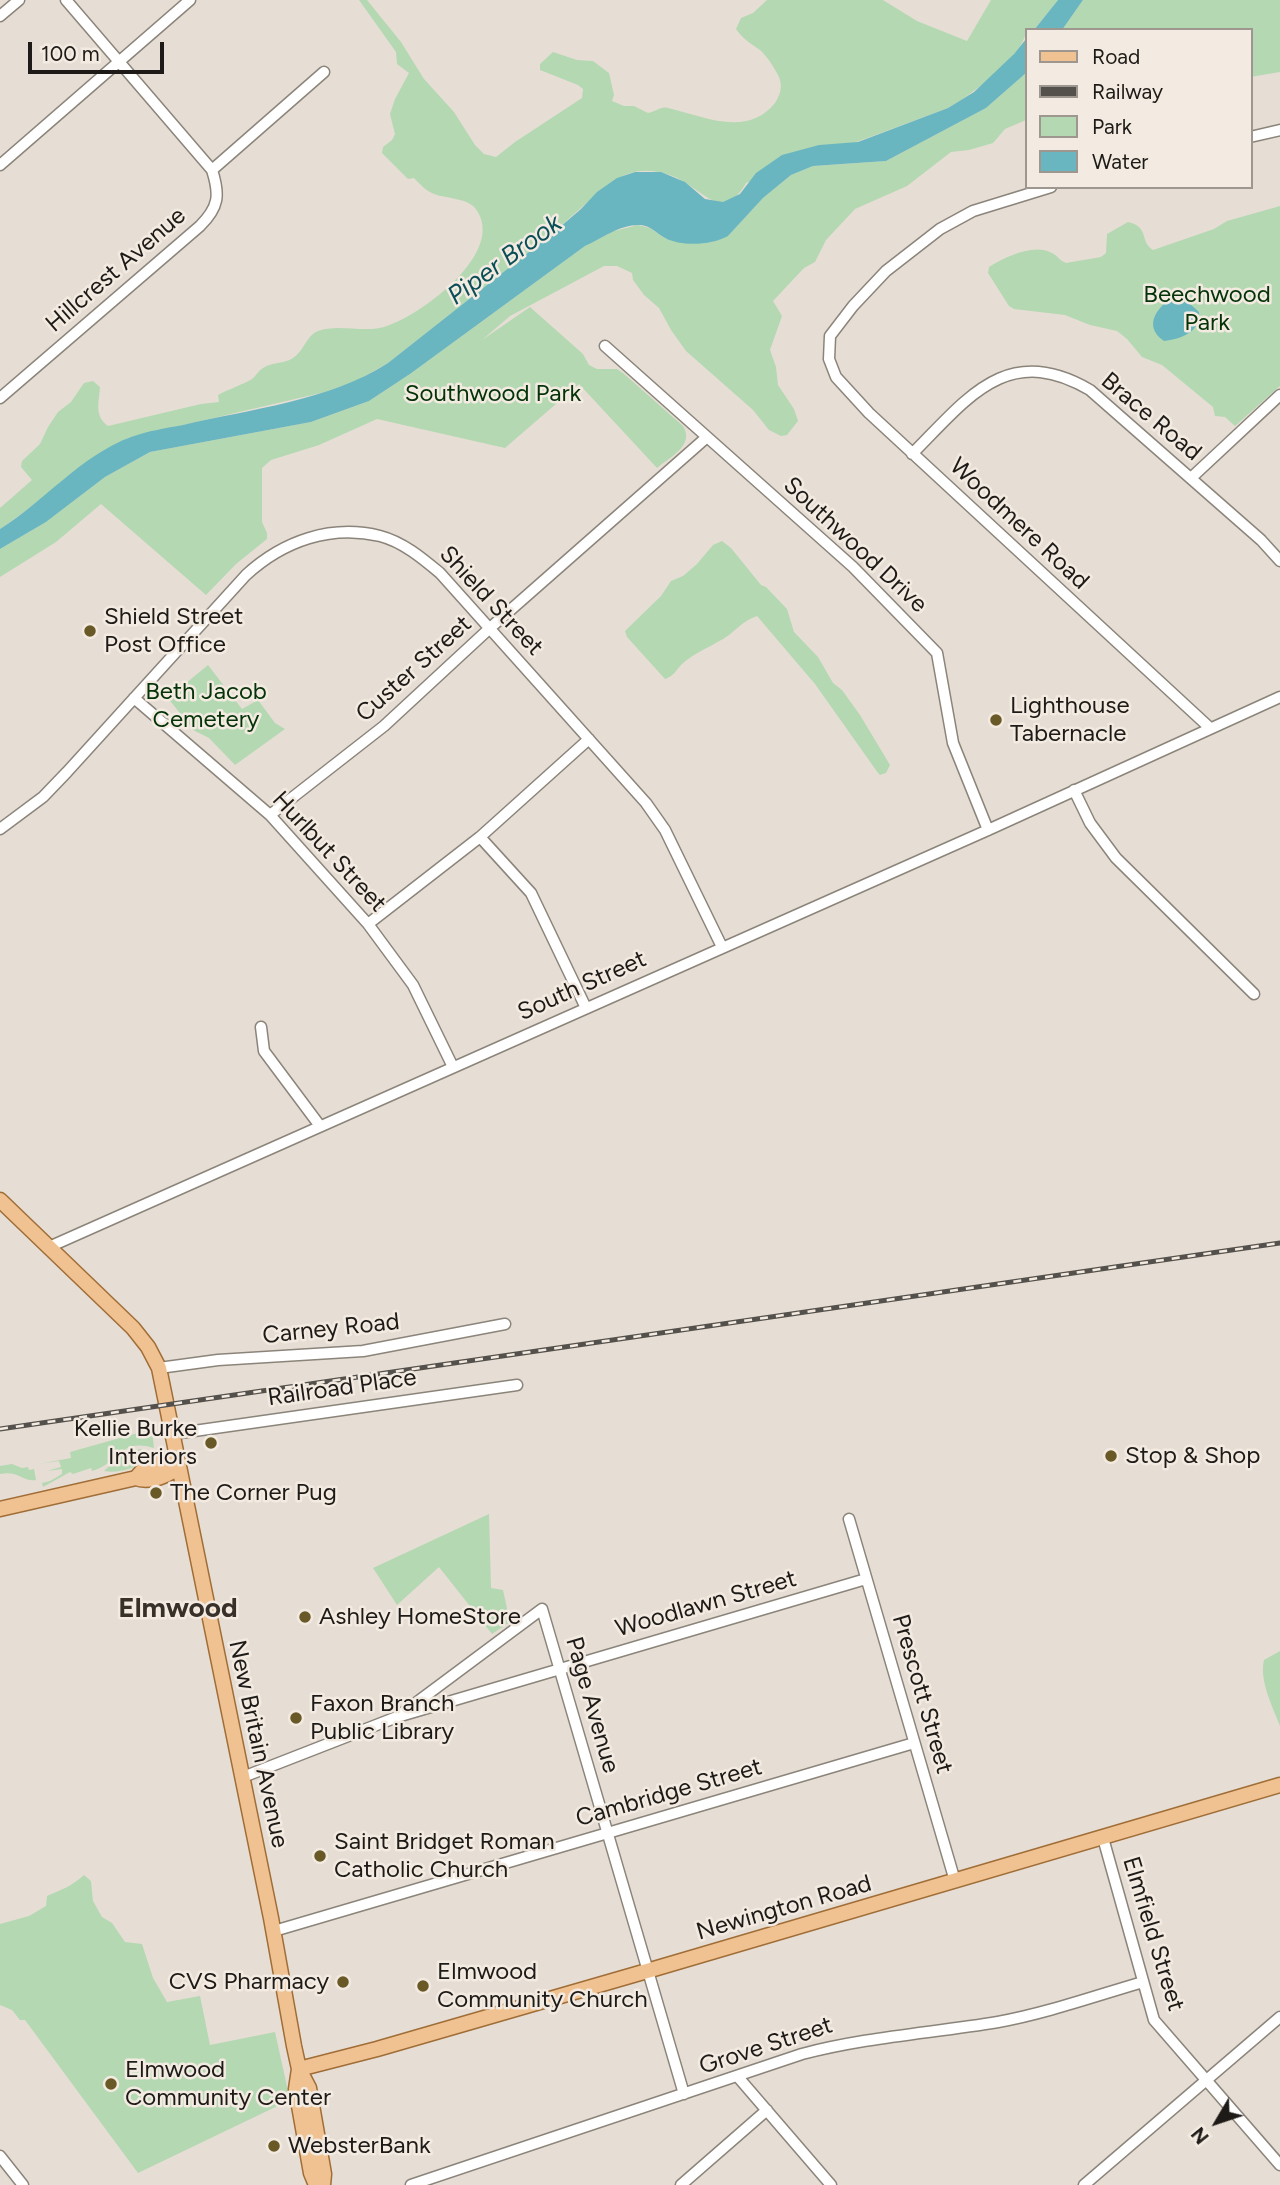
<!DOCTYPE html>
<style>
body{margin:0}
#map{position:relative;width:1280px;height:2185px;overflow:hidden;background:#e6ded4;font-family:Figtree,sans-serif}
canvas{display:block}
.legend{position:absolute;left:1025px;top:28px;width:228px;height:161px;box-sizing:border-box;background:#f3ebe1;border:2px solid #9d9790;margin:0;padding:9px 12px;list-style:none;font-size:21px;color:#1d1a17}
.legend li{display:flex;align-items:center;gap:14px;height:35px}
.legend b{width:35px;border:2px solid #9d9790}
.north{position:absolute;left:1182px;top:2087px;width:70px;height:70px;-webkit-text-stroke:5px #f3ebe1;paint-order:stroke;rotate:231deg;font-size:19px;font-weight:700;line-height:28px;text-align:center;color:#1d1a17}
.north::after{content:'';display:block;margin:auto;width:24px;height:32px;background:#1d1a17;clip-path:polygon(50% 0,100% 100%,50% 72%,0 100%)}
.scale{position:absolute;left:28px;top:42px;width:136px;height:32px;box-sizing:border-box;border:4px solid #1d1a17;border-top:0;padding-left:9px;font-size:21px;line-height:24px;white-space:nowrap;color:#1d1a17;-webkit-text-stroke:5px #f3ebe1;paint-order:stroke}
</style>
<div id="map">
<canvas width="1280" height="2185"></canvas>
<ul class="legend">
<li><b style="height:9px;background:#f0c291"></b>Road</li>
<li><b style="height:9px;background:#54504b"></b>Railway</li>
<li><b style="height:19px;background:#b4d8b2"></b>Park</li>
<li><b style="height:19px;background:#6ab6c0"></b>Water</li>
</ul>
<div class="north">N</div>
<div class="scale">100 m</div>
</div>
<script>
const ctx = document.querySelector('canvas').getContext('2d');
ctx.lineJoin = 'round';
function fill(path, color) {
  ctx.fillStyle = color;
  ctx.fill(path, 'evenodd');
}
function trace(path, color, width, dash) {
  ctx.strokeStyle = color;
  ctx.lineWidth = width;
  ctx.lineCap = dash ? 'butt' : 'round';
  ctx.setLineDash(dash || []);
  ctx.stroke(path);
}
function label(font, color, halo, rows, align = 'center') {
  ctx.font = font + ' Figtree,sans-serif';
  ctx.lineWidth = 5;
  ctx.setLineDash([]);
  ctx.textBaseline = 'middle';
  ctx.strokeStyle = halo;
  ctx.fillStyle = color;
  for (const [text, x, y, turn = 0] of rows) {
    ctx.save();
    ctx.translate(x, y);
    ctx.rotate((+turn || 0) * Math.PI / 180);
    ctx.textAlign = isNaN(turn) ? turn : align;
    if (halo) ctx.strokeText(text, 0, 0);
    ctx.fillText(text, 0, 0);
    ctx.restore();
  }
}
fill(new Path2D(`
 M 359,0 L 367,0 L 401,42 L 424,79 L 454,112 L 475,145 L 484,154 L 496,157 L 515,142 L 582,98 L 583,89 L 578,85 L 540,70 L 540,64 L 553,52 L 577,60 L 593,61 L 609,73 L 614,95 L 612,101 L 624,106 L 634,106 L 648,113 C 655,112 661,106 668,108 C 703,116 747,138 775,103 C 780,95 783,87 779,77 C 775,69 767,56 760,50 C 751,44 743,39 736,29 L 741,18 L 753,13 L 767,0 L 883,0 L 917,21 L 967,41 L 991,0 L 1058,0 L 1034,30 L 1026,30 C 1026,54 969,97 948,108 L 746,183 C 726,218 709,198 686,183 C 670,172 644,166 625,175 C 596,191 576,214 551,234 C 497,278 442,320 388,363 L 356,381 L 325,392 L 128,438 L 0,529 L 0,508 L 32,480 L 21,467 L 22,461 L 40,444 L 48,427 L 58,412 L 71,402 L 84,383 L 93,381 L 100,387 C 99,402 94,416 108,426 L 201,404 L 219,402 L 218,395 C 229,389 242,385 252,379 C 256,376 258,371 263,368 C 272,362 284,364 293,358 C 304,351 306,336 318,331 C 339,323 365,334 387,326 C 421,315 509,251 475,208 C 466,197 442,199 430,192 C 424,189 419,183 414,178 L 408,179 L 382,153 L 383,147 L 392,140 L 395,134 L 390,114 L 395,99 L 409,73 L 397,64 L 396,52 Z
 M 1083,0 L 1280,0 L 1280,72 L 1250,77 L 1250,30 L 1062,30 Z
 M 1026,73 L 1026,120 L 1005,129 L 993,143 L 969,150 L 951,152 L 907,186 L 855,209 L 826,240 L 815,262 L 804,268 L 773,301 L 782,316 L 770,350 L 776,367 L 778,385 L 794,409 L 798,421 L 787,435 L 781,436 L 769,430 L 753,410 L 686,351 L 671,330 L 659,308 L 644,295 L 633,280 L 632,273 L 617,266 L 604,266 L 510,316 L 482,340 L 530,307 L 583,354 L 589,365 L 597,369 L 617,369 L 623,373 L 683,426 C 695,445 670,457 657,468 L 579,384 L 505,448 L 377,419 L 319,445 L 271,460 L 262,468 L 262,522 L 267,533 L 267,539 L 236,564 L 206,595 L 101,504 L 56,542 L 0,577 L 0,549 L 46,522 L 105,477 L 150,452 L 311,422 L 369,401 L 410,374 L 585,246 L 614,231 L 638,225 L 650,228 L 666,239 L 728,236 L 763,198 L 791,175 L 813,166 L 886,161 L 986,108 Z
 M 1280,206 L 1280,386 L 1235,426 L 1225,417 L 1215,416 L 1213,407 L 1162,365 L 1142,357 L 1127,339 L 1117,331 L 1090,325 L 1065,315 L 1014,309 L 1009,306 L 988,273 L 989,267 C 1005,257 1034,243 1052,253 C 1058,256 1060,261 1066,263 L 1101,257 L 1106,253 L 1107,234 L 1128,222 C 1150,227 1139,241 1153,250 L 1214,229 L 1227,221 Z
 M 722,541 L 731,548 L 761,585 L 766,587 L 787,609 L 794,632 L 818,657 L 833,683 L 842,690 L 860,715 L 890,765 L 886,773 L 880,775 L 878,773 L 815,684 L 757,616 C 745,620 739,627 729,635 C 715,645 695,652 682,664 C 676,670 674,676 665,679 L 627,637 L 625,631 L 661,596 L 671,581 L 683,576 L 697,564 L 713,545 Z
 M 208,665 L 242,709 L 258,700 L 275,723 L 285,729 L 235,765 L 209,738 L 193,730 L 168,698 Z
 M 152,1429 L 154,1448 C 120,1437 118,1464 92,1471 L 91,1468 L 73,1474 L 70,1472 L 43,1487 L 42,1483 L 50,1481 L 62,1474 L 62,1469 L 47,1471 L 61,1467 L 59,1461 L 39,1464 L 71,1458 L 70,1452 Z
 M 140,1449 L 155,1454 C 141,1466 123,1474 104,1471 L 123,1453 Z
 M 12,1464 L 22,1468 L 28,1467 L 29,1470 L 34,1469 L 36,1480 C 22,1482 19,1470 0,1474 L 0,1466 Z
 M 489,1514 L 491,1588 L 503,1590 L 510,1622 L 492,1634 L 439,1567 L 397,1605 L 373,1568 Z
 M 1280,1651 L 1280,1726 C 1273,1707 1259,1681 1264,1660 Z
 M 84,1875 L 91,1881 L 93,1901 L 102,1917 L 112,1923 L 125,1942 L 142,1944 L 153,1978 L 167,2002 L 200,1996 L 210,2045 L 275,2032 L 290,2100 L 138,2173 L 25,2020 L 20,2020 L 12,2010 L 0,2005 L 0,1924 L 29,1916 L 46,1906 L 47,1896 C 61,1890 72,1886 84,1875 Z`), '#b4d8b2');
fill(new Path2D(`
 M 1058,0 L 1083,0 L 1062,30 L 1034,30 Z
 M 1026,39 L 1026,73 L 986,108 L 886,161 L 813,166 L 791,175 L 763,198 L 728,236 C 712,245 682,247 665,238 C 656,233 651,226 641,225 C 620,224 603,238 585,246 L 410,374 L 369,401 L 311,422 L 150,452 L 105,477 L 46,522 L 0,549 L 0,529 C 45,501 80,456 131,437 C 148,431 166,428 183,425 C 250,409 329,401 388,363 L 553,233 L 581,209 L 597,192 L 617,178 L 635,172 L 661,172 L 685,182 L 705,199 L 723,202 L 740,194 L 756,173 L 782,155 L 819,145 L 858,142 L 948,108 L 974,92 L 1014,54 Z
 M 1175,295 L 1180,295 L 1199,312 C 1201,332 1181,339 1164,341 C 1141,325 1159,306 1175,295 Z`), '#6ab6c0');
const minor = new Path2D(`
 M 0,16 L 19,0
 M 1250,137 L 1280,130
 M 0,165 L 190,0
 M 212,170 L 324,72
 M 1051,187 L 973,211 L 940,229 L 886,271 L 853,306 L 830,336 L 829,359 L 836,377 L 869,413 L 1210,728
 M 605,346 L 853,567 L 937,653 L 953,743 L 988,830
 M 0,398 L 200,226 C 219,207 220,195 212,170 L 66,0
 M 912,454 C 967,399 1007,341 1090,390 L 1261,540 L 1280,561
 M 1191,478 L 1280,395
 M 134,698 L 270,815 L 368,924 L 413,985 L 453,1067
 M 1074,790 L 1090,823 L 1116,858 L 1254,994
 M 270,815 L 384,726 L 490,628 L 707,437
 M 0,829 L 43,797 L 67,772 L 246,575 C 283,541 331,524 380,536 C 403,542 422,558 440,573 L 646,803 L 665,830 L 722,947
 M 480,837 L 531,893 L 586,1008
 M 368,924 L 480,837 L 589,739
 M 261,1027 L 264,1051 L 320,1126
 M 49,1247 L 988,830 L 1280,697
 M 159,1368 L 218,1360 L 363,1351 L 505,1324
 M 173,1434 L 517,1385
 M 849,1519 L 955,1881
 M 397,1717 L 542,1609 L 684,2094
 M 243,1777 L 397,1717 L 866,1579
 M 1103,1838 L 1154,2020 L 1280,2165
 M 274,1931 L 914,1743
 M 738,2077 L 831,2185
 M 0,2156 L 23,2185
 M 411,2185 L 802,2054 C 866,2037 932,2033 998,2022 C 1047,2013 1095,1996 1143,1982
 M 681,2185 L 767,2110
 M 1084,2185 L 1280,2017`);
const major = new Path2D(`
 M 0,1200 L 133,1328 L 148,1347 L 159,1368 L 271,1918 L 294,2046 L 299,2069 L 309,2088 L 324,2174 L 323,2185
 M 136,1478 L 144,1469 L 166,1460 L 178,1465
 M 0,1509 L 136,1478 C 148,1483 172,1476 178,1465
 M 299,2069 L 377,2049 L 647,1971 L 1280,1785
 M 299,2069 L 296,2089 L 311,2173 L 316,2185`);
trace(minor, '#8b847a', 13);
trace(major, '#a06d37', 17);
trace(minor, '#fff', 10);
trace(major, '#f0c291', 14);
const rail = new Path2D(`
 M 0,1429 L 1280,1243`);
trace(rail, '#54504b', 5);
trace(rail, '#f3ebe1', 2.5, [8]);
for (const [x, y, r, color] of [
 [90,631,7,"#695927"],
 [996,720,7,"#695927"],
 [211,1443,7,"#695927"],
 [1111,1456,7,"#695927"],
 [156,1493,7,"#695927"],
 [305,1617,7,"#695927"],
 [296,1718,7,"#695927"],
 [320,1856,7,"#695927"],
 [343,1982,7,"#695927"],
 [423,1986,7,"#695927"],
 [111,2084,7,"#695927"],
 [274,2146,7,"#695927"]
]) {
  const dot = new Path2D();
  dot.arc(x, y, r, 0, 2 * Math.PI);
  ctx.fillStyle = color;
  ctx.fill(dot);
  trace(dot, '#f3ebe1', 2.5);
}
label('24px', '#1d1a17', '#f3ebe1', [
 ["Hillcrest Avenue",116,270,-41],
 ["Brace Road",1151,417,40],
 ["Woodmere Road",1019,524,43],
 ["Southwood Drive",855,545,43],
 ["Shield Street",491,601,47],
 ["Custer Street",414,669,-42],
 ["Hurlbut Street",329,852,47],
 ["South Street",582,986,-24],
 ["Carney Road",331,1329,-6],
 ["Railroad Place",342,1388,-8],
 ["Woodlawn Street",706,1604,-16],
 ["Prescott Street",922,1694,74],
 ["Page Avenue",592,1705,74],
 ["New Britain Avenue",258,1744,78],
 ["Cambridge Street",669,1793,-16],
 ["Newington Road",784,1908,-16],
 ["Elmfield Street",1153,1934,73],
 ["Grove Street",766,2046,-18]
]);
label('24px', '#043308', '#f3ebe1', [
 ["Beechwood",1207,295],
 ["Park",1207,323],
 ["Southwood Park",493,394],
 ["Beth Jacob",206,692],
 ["Cemetery",206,720]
]);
label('24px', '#1d1a17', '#f3ebe1', [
 ["Shield Street",104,617],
 ["Post Office",104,645],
 ["Lighthouse",1010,706],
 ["Tabernacle",1010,734],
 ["Kellie Burke",197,1429,"right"],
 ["Interiors",197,1457,"right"],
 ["Stop & Shop",1125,1456],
 ["The Corner Pug",170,1493],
 ["Ashley HomeStore",319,1617],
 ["Faxon Branch",310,1704],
 ["Public Library",310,1732],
 ["Saint Bridget Roman",334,1842],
 ["Catholic Church",334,1870],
 ["Elmwood",437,1972],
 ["Community Church",437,2000],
 ["CVS Pharmacy",329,1982,"right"],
 ["Elmwood",125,2070],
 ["Community Center",125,2098],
 ["WebsterBank",288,2146]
], 'left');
label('italic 26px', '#0a4f57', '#f3ebe1', [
 ["Piper Brook",505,260,-36]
]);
label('bold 28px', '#373129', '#f3ebe1', [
 ["Elmwood",178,1609]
]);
</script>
